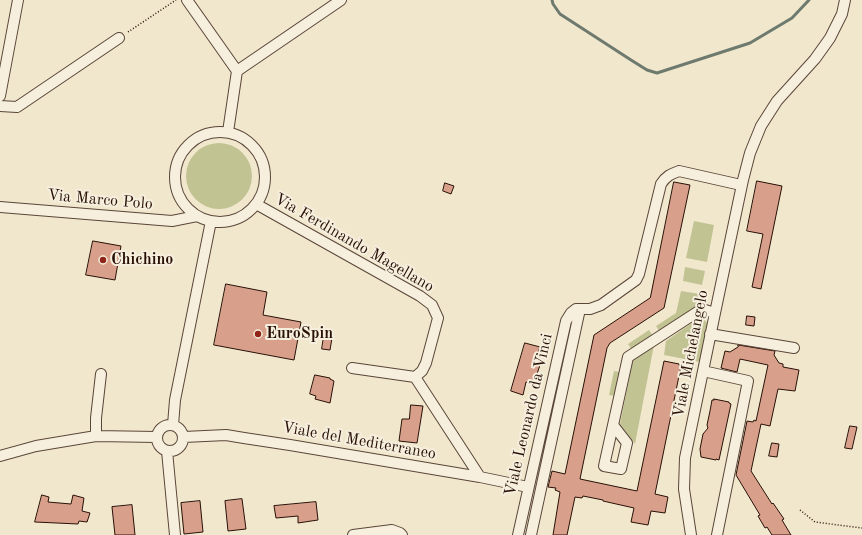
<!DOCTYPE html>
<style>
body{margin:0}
canvas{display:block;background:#f1e7cd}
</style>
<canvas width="862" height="535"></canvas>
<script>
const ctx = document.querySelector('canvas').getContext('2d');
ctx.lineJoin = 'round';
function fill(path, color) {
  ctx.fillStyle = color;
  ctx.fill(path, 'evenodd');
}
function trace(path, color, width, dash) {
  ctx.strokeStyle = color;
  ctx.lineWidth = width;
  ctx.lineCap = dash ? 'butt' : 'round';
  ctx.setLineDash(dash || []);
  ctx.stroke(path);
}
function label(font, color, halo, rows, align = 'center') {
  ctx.font = font + ' "Old Standard TT",serif';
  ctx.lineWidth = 4;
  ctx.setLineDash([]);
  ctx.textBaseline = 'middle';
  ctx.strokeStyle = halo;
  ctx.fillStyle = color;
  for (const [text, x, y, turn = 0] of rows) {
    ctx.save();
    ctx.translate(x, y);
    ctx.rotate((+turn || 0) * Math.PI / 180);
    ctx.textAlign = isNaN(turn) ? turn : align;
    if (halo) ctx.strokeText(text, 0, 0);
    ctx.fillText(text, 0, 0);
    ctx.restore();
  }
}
fill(new Path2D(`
 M186 176a33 33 0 1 1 66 0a33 33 0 1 1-66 0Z
 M 694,221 L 714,225 L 707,262 L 686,258 Z
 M 685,267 L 705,271 L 702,285 L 683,281 Z
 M 681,291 L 700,294 L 698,306 L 659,331 L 656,326 L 676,313 Z
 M 701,319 L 705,320 L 708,325 L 700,362 L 664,355 L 666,341 L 696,320 Z
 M 649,330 L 653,336 L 632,350 L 628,344 Z
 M 654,345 L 635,444 L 620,424 L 633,360 Z
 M 614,371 L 620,372 L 615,396 L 609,395 Z`), '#c2c393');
trace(new Path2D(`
 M 552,0 L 553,4 L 560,14 L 631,60 L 647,70 L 657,73 L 750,43 L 792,18 L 809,0`), '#6e7a6e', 3);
const building = new Path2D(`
 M 757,181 L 782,186 L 761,289 L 752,287 L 763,234 L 747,231 Z
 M 674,182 L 690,185 L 664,308 L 610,343 L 607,348 L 580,479 L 637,491 L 664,361 L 679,364 L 679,365 L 681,366 L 655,494 L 668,497 L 665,513 L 651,511 L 648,525 L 631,522 L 634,508 L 603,501 L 603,500 L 583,496 L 582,498 L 575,497 L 567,535 L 553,535 L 560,492 L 555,490 L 556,488 L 548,487 L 552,471 L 565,474 L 594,335 L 650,298 Z
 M 445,183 L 454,186 L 451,194 L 443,191 Z
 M 93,241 L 121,246 L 115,280 L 86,275 Z
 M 226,284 L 267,292 L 263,315 L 301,322 L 294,360 L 214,345 Z
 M 747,316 L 755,317 L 754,326 L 746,325 Z
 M 324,336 L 332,338 L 330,350 L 322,349 Z
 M 525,343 L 540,347 L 535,360 L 541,362 L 534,383 L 530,382 L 529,383 L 526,382 L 523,395 L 511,391 Z
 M 738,345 L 775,351 L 774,355 L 779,363 L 783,364 L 783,367 L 799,370 L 795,391 L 778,389 L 770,426 L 761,424 L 751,471 L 772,504 L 773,503 L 784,519 L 782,520 L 791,535 L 772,535 L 767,527 L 765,528 L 758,516 L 760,515 L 736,475 L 747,421 L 753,422 L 754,420 L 756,421 L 768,365 L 740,359 L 737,372 L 721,368 L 725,351 L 730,352 L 738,347 Z
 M 315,375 L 330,378 L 330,379 L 334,381 L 330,403 L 315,399 L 316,396 L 310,394 Z
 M 714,399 L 729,402 L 729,403 L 731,404 L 719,460 L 716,459 L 716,460 L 701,457 L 700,449 L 703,434 L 708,428 L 707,425 L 710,411 L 712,400 L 714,400 Z
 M 411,405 L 423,406 L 417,443 L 399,441 L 402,419 L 409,419 Z
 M 850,426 L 857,427 L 852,449 L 845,448 Z
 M 772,443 L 779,444 L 777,457 L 769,456 Z
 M 42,495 L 49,497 L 48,502 L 71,504 L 73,495 L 84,498 L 82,511 L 90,513 L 87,522 L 79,521 L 78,524 L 35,522 Z
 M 242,499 L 246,529 L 228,531 L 225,501 Z
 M 200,501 L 203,532 L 184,534 L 181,503 Z
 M 316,502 L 318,520 L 298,523 L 298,516 L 276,518 L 274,506 Z
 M 132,505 L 135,535 L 115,535 L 112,507 Z`);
fill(building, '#d8a08a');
trace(building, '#281007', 1);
const minor = new Path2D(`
 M 187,0 L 237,71 L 228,132
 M 237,71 L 341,0
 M 0,96 L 18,0
 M 0,106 L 17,107 L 119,38
 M175 177a45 45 0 1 1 90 0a45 45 0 1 1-90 0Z
 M 256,204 L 420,296 L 432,305 L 438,318 L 426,363 L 422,371 L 415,377 L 480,477
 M 0,207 L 172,221 L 197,216
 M 710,334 L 794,348
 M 352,368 L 415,377
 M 703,371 L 748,381 L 717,535
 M157 438a13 13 0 1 1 26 0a13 13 0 1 1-26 0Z
 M 173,425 L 175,400 L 211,221
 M 613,425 L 627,443 L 621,469 L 604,466 L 628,357 L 702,309 L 715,313
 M 96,436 L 96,418 L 101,374
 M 184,437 L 226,435 L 244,438 L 290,445 L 480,477 L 528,487
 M 167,451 L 175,535
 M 0,456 L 36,446 L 96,436 L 156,437
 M 353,535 L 392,530 L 400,533 L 402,535
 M 518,535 L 566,321 L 571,313 L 576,309 L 590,309 L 601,305 L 636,280 L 639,274 L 661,184 C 666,176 671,174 679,171 L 741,185
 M 531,535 L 580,309
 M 691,535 L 684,489 L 685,458 L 715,313 L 743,180 L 750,153 L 761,126 L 777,101 L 815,59 L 830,38 L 842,14 L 845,0`);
trace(minor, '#5a4638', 12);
trace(new Path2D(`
 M 128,32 L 176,0
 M 800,510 L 815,522 L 862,528`), '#281007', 1.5, [1, 2]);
trace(minor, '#f6efde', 10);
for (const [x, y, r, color] of [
 [103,260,4,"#8f2418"],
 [258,334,4,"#8f2418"]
]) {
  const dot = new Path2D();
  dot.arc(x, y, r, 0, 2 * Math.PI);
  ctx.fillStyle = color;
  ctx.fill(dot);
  trace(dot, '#f6efde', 1.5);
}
label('16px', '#281007', '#f6efde', [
 ["Via Marco Polo",100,200,5],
 ["Via Ferdinando Magellano",354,243,30],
 ["Viale Michelangelo",691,354,-79],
 ["Viale Leonardo da Vinci",529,415,-77],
 ["Viale del Mediterraneo",359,441,10]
]);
label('bold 16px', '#281007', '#f6efde', [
 ["Chichino",111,260],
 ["EuroSpin",266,334]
], 'left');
</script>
